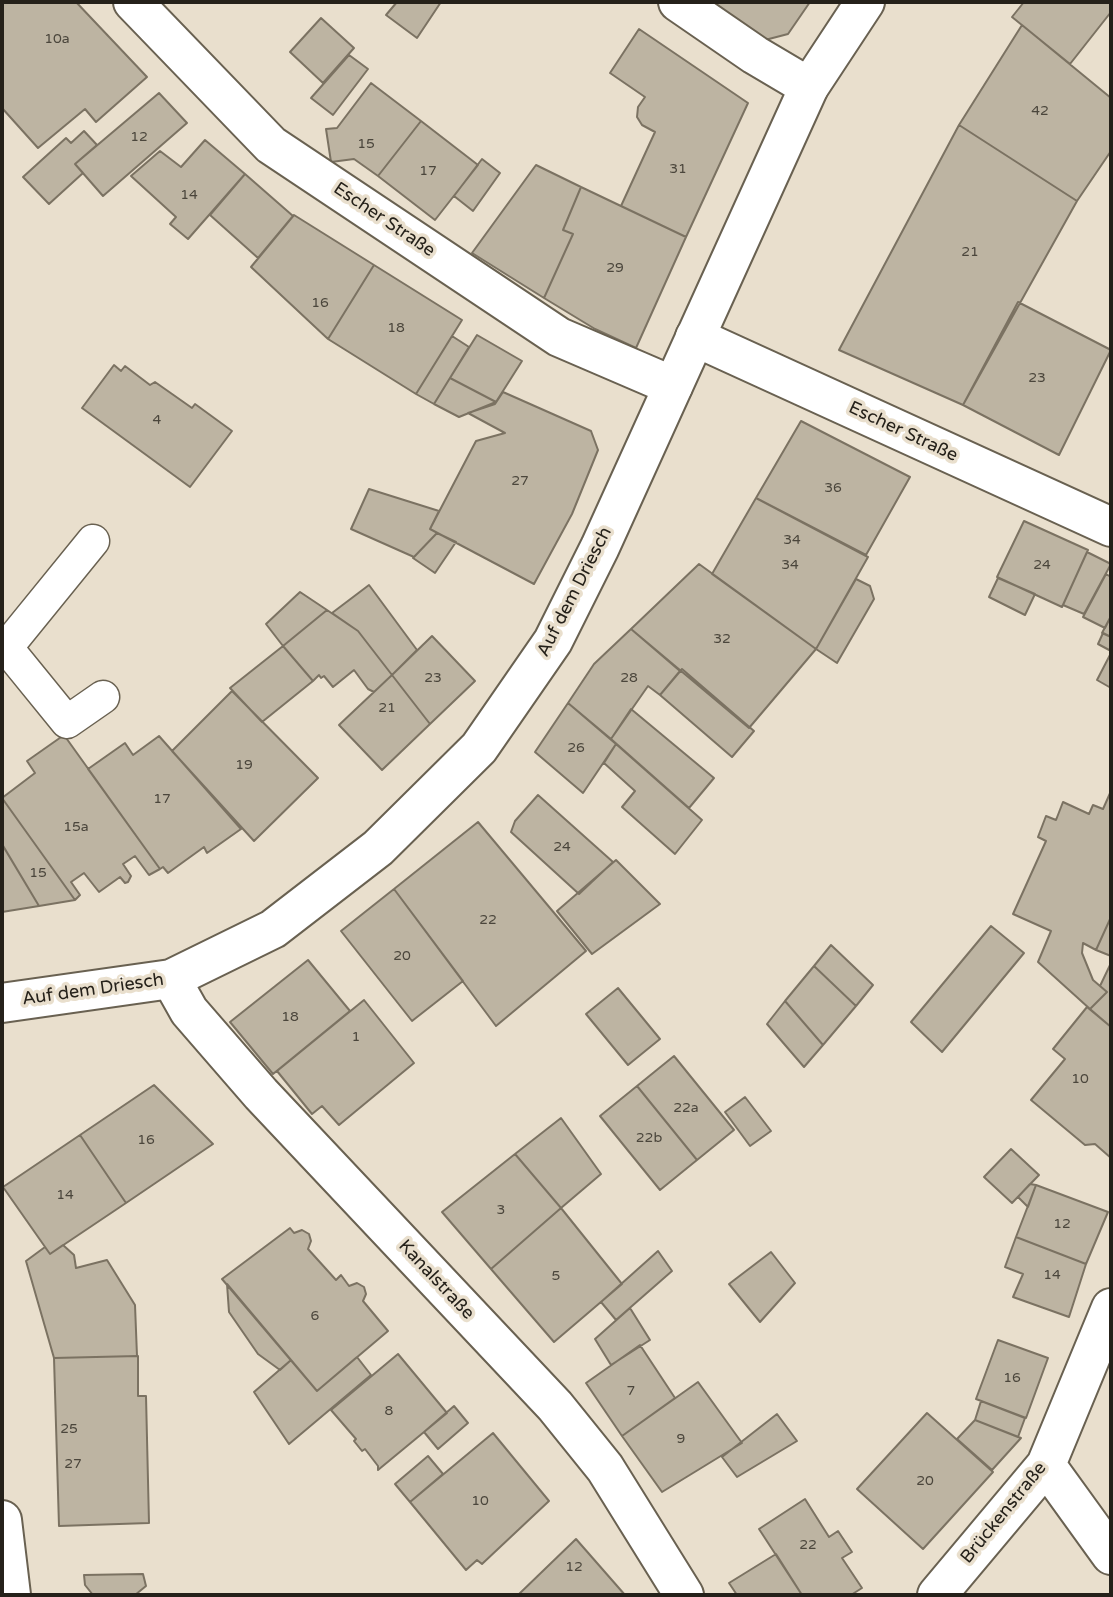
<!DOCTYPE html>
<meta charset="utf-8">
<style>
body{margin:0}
#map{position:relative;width:1113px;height:1597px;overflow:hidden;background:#e9dfcd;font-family:"Varela Round",sans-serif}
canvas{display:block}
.frame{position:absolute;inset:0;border:4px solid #25211a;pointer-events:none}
</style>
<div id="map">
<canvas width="1113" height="1597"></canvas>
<div class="frame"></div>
</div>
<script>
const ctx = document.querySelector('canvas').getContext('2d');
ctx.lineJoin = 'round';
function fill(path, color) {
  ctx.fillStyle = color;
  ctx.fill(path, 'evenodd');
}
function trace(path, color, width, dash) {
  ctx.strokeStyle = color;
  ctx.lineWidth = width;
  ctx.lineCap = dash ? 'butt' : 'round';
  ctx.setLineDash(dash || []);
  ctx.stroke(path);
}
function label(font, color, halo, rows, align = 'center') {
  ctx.font = font + ' "Varela Round",sans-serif';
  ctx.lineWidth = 7;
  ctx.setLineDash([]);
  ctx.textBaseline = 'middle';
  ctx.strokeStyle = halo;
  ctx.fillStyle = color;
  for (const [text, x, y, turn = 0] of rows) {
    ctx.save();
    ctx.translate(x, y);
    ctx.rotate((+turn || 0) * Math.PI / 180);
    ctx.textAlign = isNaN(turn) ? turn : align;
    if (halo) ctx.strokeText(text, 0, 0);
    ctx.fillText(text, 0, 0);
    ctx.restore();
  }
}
const building = new Path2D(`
 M 2,2 L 76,2 L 147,77 L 96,122 L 85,109 L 38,148 L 2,108 Z
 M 397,2 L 441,2 L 417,38 L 386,15 Z
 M 709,2 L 810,2 L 788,34 L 765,40 Z
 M 1024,2 L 1111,2 L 1111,12 L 1070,64 L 1012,17 Z
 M 321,18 L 354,48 L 323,83 L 290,52 Z
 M 1022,25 L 1111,98 L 1111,151 L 1077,201 L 959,125 Z
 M 639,29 L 748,103 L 686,237 L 621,206 L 655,132 L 642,125 L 637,117 L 638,107 L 645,97 L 610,73 Z
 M 349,55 L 368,69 L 333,115 L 311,98 Z
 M 371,83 L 421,121 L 378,176 L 354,159 L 331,162 L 326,129 L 337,128 Z
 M 159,93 L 187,123 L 103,196 L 75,164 Z
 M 421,121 L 478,165 L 435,220 L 378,176 Z
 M 959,125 L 1077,201 L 963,405 L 839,350 Z
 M 84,131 L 97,145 L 75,164 L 83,173 L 49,204 L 23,177 L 66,138 L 71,143 Z
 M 205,140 L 245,174 L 188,239 L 170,224 L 176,217 L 131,176 L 160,151 L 181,167 Z
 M 482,159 L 500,173 L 473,211 L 454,196 Z
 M 536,165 L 581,187 L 563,230 L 573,234 L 544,298 L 472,253 Z
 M 245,174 L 293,216 L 258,258 L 210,215 Z
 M 581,187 L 686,237 L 636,348 L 595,329 L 544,298 L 573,234 L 563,230 Z
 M 294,215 L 374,265 L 328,339 L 251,267 Z
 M 374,265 L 462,320 L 416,394 L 328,339 Z
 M 1018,302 L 1111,350 L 1059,455 L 963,405 Z
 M 477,335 L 522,361 L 496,402 L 450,378 Z
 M 452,336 L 469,347 L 434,404 L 416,394 Z
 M 114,365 L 121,371 L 125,366 L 150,385 L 155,382 L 192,408 L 195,404 L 232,431 L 190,487 L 82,408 Z
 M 450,378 L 496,402 L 459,417 L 434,404 Z
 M 503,392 L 591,431 L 598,450 L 572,514 L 534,584 L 430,529 L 476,441 L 505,433 L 468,413 L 495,404 Z
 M 801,421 L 910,477 L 866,555 L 756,498 Z
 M 369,489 L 439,511 L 430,529 L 437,533 L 414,557 L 351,529 Z
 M 756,498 L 868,557 L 816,649 L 712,574 Z
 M 1024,521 L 1088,550 L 1062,607 L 997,577 Z
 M 437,533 L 456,542 L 435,573 L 413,558 Z
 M 1087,552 L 1111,564 L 1084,614 L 1063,605 Z
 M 699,564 L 816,649 L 749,728 L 631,629 Z
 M 1106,574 L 1111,577 L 1111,616 L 1105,628 L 1083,617 Z
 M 998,578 L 1035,594 L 1025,615 L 989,597 Z
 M 856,579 L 870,586 L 874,599 L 837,663 L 816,649 Z
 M 369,585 L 417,650 L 392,675 L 358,631 L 332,613 Z
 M 300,592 L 327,610 L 283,646 L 266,624 Z
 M 327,610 L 358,631 L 392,675 L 374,692 L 368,689 L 354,670 L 333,687 L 324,676 L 321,678 L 319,675 L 313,681 L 283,646 Z
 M 1111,616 L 1111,637 L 1102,633 Z
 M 631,629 L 680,671 L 660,695 L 648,686 L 611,739 L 568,703 L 594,664 Z
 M 1103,633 L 1111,637 L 1111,651 L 1098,644 Z
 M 432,636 L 475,681 L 430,724 L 392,675 Z
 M 283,646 L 313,681 L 262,722 L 230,688 Z
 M 1111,653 L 1111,688 L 1097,680 Z
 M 682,669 L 754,731 L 732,757 L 660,695 Z
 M 392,675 L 430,724 L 382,770 L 339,725 Z
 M 232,691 L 318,778 L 254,841 L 172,751 Z
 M 568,703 L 616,744 L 583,793 L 535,752 Z
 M 631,709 L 714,778 L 689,808 L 611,739 Z
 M 64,735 L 160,869 L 149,875 L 135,856 L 123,864 L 131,876 L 128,882 L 125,883 L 120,877 L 99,892 L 84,873 L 71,882 L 80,895 L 75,900 L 2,798 L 35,773 L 27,761 Z
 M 159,736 L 241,829 L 207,853 L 204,847 L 168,873 L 163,867 L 160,869 L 88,769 L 125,743 L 133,755 Z
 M 616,744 L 702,820 L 675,854 L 622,807 L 635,791 L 604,763 Z
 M 1111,791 L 1111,917 L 1096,950 L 1083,943 L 1082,953 L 1093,980 L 1107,992 L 1090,1009 L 1038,962 L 1051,931 L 1013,914 L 1046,841 L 1038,837 L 1046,816 L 1056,820 L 1063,802 L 1089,814 L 1093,805 L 1103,809 Z
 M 538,795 L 613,862 L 579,894 L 511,832 L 515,821 Z
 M 2,798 L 75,900 L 39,906 L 2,844 Z
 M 478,822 L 586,951 L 496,1026 L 394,889 Z
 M 2,846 L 3,846 L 39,906 L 2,912 Z
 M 616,860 L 660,904 L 592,954 L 557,911 Z
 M 394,889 L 463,981 L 412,1021 L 341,931 Z
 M 1111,917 L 1111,956 L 1096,950 Z
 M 991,926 L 1024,953 L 942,1052 L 911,1022 Z
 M 831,945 L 873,985 L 856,1006 L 814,966 Z
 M 308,960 L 350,1011 L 273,1074 L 230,1022 Z
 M 1111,963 L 1111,1027 L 1090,1009 L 1107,992 L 1100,986 Z
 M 814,966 L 856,1006 L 823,1045 L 785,1001 Z
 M 618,988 L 660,1039 L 628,1065 L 586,1014 Z
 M 364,1000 L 414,1063 L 339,1125 L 322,1106 L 312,1114 L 277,1071 Z
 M 785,1001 L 823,1045 L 804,1067 L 767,1024 Z
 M 1087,1007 L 1111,1027 L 1111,1158 L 1095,1144 L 1085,1145 L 1031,1100 L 1065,1059 L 1053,1049 Z
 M 674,1056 L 734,1130 L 697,1160 L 637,1086 Z
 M 154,1085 L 213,1144 L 126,1203 L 80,1135 Z
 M 637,1086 L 697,1160 L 660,1190 L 600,1116 Z
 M 745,1097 L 771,1131 L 750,1146 L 725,1112 Z
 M 561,1118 L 601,1174 L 561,1208 L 515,1154 Z
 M 80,1135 L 126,1203 L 50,1254 L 3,1187 Z
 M 1011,1149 L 1039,1175 L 1012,1203 L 984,1177 Z
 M 515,1154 L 561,1208 L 491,1269 L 442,1212 Z
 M 1030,1184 L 1036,1185 L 1028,1207 L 1018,1197 Z
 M 1036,1185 L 1108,1212 L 1086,1264 L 1016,1237 Z
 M 561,1208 L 622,1284 L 554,1342 L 491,1269 Z
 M 290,1228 L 294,1233 L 302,1230 L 309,1234 L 311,1241 L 308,1249 L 336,1280 L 341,1275 L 349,1286 L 357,1283 L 364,1287 L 366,1294 L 363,1301 L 388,1331 L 317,1391 L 222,1279 Z
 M 1016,1237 L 1086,1264 L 1069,1317 L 1013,1297 L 1023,1274 L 1005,1267 Z
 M 63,1245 L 74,1255 L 76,1268 L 107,1260 L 135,1305 L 137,1356 L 54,1358 L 26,1261 L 45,1247 L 50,1254 Z
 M 658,1251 L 672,1271 L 616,1320 L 601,1302 Z
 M 771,1252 L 795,1283 L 760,1322 L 729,1284 Z
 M 227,1284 L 291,1360 L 280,1370 L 258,1354 L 229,1312 Z
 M 630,1308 L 650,1340 L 611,1365 L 595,1339 Z
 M 998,1340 L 1048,1358 L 1026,1418 L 976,1399 Z
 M 640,1345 L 675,1398 L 622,1436 L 586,1383 Z
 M 398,1354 L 447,1413 L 378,1470 L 378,1466 L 365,1449 L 362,1451 L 354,1441 L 356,1439 L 331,1410 Z
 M 138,1356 L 138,1396 L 146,1396 L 149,1523 L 59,1526 L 54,1358 Z
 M 357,1357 L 371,1375 L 289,1444 L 254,1392 L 291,1360 L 317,1391 Z
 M 698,1382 L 742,1443 L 662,1492 L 622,1436 Z
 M 981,1401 L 1025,1418 L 1018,1437 L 975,1420 Z
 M 454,1406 L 468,1423 L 438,1449 L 424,1432 Z
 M 927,1413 L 993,1472 L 923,1549 L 857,1489 Z
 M 777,1414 L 797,1441 L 737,1477 L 722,1457 Z
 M 975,1420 L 1021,1438 L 992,1470 L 957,1439 Z
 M 493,1433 L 549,1501 L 482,1564 L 477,1560 L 466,1570 L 410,1502 Z
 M 428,1456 L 443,1474 L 410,1502 L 395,1484 Z
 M 805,1499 L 829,1537 L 838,1531 L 852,1552 L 842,1558 L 862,1588 L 851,1595 L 802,1595 L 759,1529 Z
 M 576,1539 L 625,1595 L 518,1595 Z
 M 776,1554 L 802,1595 L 737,1595 L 729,1583 Z
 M 143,1574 L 146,1586 L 135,1595 L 93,1595 L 85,1585 L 84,1575 Z`);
fill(building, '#bdb4a2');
trace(building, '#7b7262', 2);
const lane = new Path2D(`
 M 6,647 L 67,722 L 103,697
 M 2,653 L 93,541`);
const street = new Path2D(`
 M 133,2 L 271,145 L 559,337 L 673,386
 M 678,2 L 755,55 L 809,87
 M 695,337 L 1111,527
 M 171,979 L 189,1011 L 261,1094 L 555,1406 L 605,1468 L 684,1595
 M 1046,1465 L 1111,1555
 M 2,1520 L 11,1595
 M 937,1595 L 1046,1465 L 1111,1308`);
const secondary = new Path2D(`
 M 2,1003 L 171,979 L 273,929 L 378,848 L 479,748 L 553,641 L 600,547 L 809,87 L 865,2`);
trace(lane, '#696151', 35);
trace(street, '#696151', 42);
trace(secondary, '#696151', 42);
trace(lane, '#fff', 32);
trace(street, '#fff', 38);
trace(secondary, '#fff', 38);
label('14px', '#4b463c', null, [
 ["10a",57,39],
 ["42",1040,111],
 ["12",139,137],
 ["15",366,144],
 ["31",678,169],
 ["17",428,171],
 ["14",189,195],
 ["21",970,252],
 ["29",615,268],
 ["16",320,303],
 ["18",396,328],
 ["23",1037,378],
 ["4",157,420],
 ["27",520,481],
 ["36",833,488],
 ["34",792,540],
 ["34",790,565],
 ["24",1042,565],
 ["32",722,639],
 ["23",433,678],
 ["28",629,678],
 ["21",387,708],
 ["26",576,748],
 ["19",244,765],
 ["17",162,799],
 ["15a",76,827],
 ["24",562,847],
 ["15",38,873],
 ["22",488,920],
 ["20",402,956],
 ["18",290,1017],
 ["1",356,1037],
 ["10",1080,1079],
 ["22a",686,1108],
 ["22b",649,1138],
 ["16",146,1140],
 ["14",65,1195],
 ["3",501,1210],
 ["12",1062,1224],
 ["14",1052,1275],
 ["5",556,1276],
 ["6",315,1316],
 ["16",1012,1378],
 ["7",631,1391],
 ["8",389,1411],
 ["25",69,1429],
 ["9",681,1439],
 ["27",73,1464],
 ["20",925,1481],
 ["10",480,1501],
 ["22",808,1545],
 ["12",574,1567]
]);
label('18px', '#25211a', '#e9dfcd', [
 ["Escher Straße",384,220,34],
 ["Escher Straße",903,432,25],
 ["Auf dem Driesch",575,592,-63],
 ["Auf dem Driesch",93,990,-8],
 ["Kanalstraße",436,1280,47],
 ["Brückenstraße",1004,1513,-51]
]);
</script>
